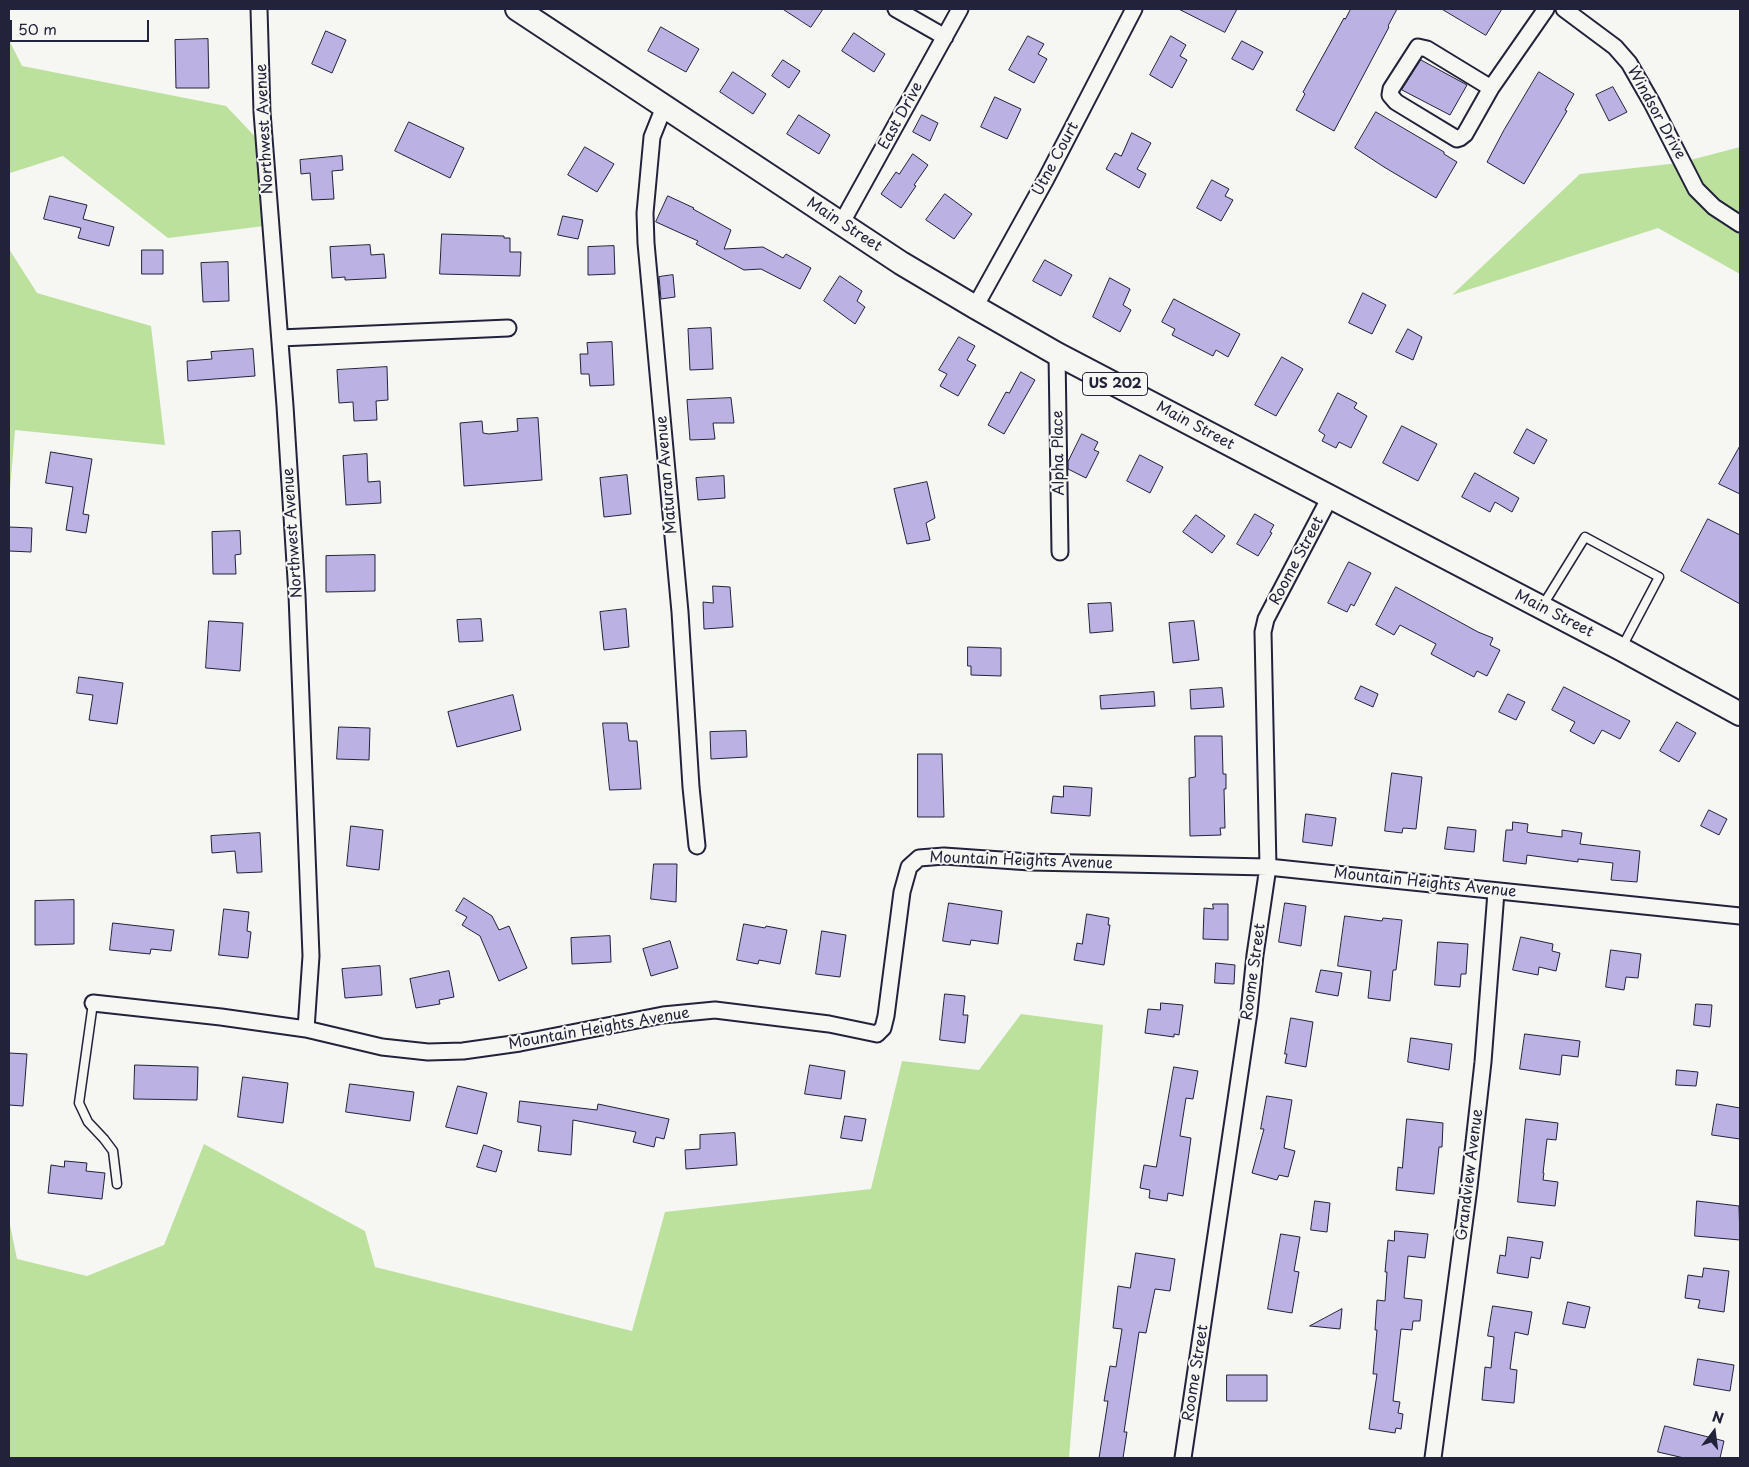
<!DOCTYPE html>
<style>
body{margin:0}
#map{position:relative;width:1749px;height:1467px;overflow:hidden;background:#f6f6f2;font-family:"Playpen Sans",sans-serif}
canvas{display:block}
.frame{position:absolute;inset:0;border:10px solid #22223b;pointer-events:none}
.north{position:absolute;left:1689px;top:1407px;width:50px;height:50px;-webkit-text-stroke:4px #f6f6f2;paint-order:stroke;rotate:15deg;font-size:14px;font-weight:700;line-height:20px;text-align:center;color:#22223b}
.north::after{content:'';display:block;margin:auto;width:18px;height:22px;background:#22223b;clip-path:polygon(50% 0,100% 100%,50% 72%,0 100%)}
.scale{position:absolute;left:10px;top:20px;width:139px;height:22px;box-sizing:border-box;border:2px solid #22223b;border-top:0;padding-left:6px;font-size:15px;line-height:18px;white-space:nowrap;color:#22223b;-webkit-text-stroke:4px #f6f6f2;paint-order:stroke}
</style>
<div id="map">
<canvas width="1749" height="1467"></canvas>
<div class="frame"></div>
<div class="north">N</div>
<div class="scale">50 m</div>
</div>
<script>
const ctx = document.querySelector('canvas').getContext('2d');
ctx.lineJoin = 'round';
function fill(path, color) {
  ctx.fillStyle = color;
  ctx.fill(path, 'evenodd');
}
function trace(path, color, width, dash) {
  ctx.strokeStyle = color;
  ctx.lineWidth = width;
  ctx.lineCap = dash ? 'butt' : 'round';
  ctx.setLineDash(dash || []);
  ctx.stroke(path);
}
function label(font, color, halo, rows, align = 'center') {
  ctx.font = font + ' "Playpen Sans",sans-serif';
  ctx.lineWidth = 4;
  ctx.setLineDash([]);
  ctx.textBaseline = 'middle';
  ctx.strokeStyle = halo;
  ctx.fillStyle = color;
  for (const [text, x, y, turn = 0] of rows) {
    ctx.save();
    ctx.translate(x, y);
    ctx.rotate((+turn || 0) * Math.PI / 180);
    ctx.textAlign = isNaN(turn) ? turn : align;
    if (halo) ctx.strokeText(text, 0, 0);
    ctx.fillText(text, 0, 0);
    ctx.restore();
  }
}
fill(new Path2D(`
 M 9,40 L 22,66 L 226,106 L 266,148 L 272,225 L 168,238 L 63,156 L 10,173 L 9,176 Z
 M 1740,147 L 1740,274 L 1658,228 L 1452,295 L 1580,174 L 1679,163 Z
 M 9,249 L 37,293 L 151,326 L 165,445 L 15,430 L 9,502 Z
 M 1021,1014 L 1103,1025 L 1069,1458 L 9,1458 L 9,1220 L 17,1259 L 87,1276 L 164,1245 L 204,1144 L 365,1231 L 375,1267 L 632,1331 L 665,1212 L 871,1189 L 902,1061 L 979,1070 Z`), '#bbe19c');
const building = new Path2D(`
 M 783,9 L 823,9 L 811,27 Z
 M 1179,9 L 1237,9 L 1225,32 Z
 M 1351,9 L 1397,9 L 1388,26 L 1389,27 L 1334,131 L 1296,110 L 1305,94 L 1303,92 L 1344,18 L 1345,19 Z
 M 1442,9 L 1502,9 L 1486,35 Z
 M 661,27 L 699,49 L 686,72 L 648,51 Z
 M 326,31 L 346,40 L 332,73 L 312,64 Z
 M 854,33 L 885,54 L 874,72 L 842,51 Z
 M 1028,36 L 1044,44 L 1038,54 L 1047,59 L 1034,83 L 1009,70 Z
 M 1171,36 L 1186,45 L 1180,56 L 1187,60 L 1172,88 L 1150,75 Z
 M 208,39 L 209,88 L 176,88 L 175,40 Z
 M 1242,41 L 1263,52 L 1253,70 L 1232,59 Z
 M 783,60 L 800,71 L 789,88 L 772,76 Z
 M 1421,60 L 1467,85 L 1450,115 L 1402,90 Z
 M 733,72 L 766,94 L 753,114 L 720,92 Z
 M 1539,72 L 1574,94 L 1565,110 L 1567,111 L 1524,184 L 1487,162 L 1504,130 Z
 M 1613,87 L 1627,112 L 1609,121 L 1596,95 Z
 M 995,97 L 1021,109 L 1007,139 L 981,127 Z
 M 1376,112 L 1444,152 L 1444,154 L 1457,162 L 1436,198 L 1384,167 L 1355,148 Z
 M 799,115 L 830,135 L 819,154 L 787,134 Z
 M 922,115 L 938,123 L 930,141 L 913,132 Z
 M 409,122 L 464,148 L 450,178 L 395,151 Z
 M 1132,133 L 1151,143 L 1137,169 L 1146,174 L 1139,188 L 1106,169 L 1115,153 L 1121,156 Z
 M 585,147 L 614,164 L 597,192 L 568,175 Z
 M 913,154 L 928,165 L 914,185 L 916,186 L 901,208 L 881,194 L 896,172 L 899,174 Z
 M 342,156 L 343,170 L 332,171 L 334,199 L 312,200 L 310,173 L 301,174 L 300,160 Z
 M 1212,180 L 1229,189 L 1225,196 L 1233,200 L 1221,221 L 1197,208 Z
 M 945,194 L 972,214 L 954,239 L 926,220 Z
 M 50,196 L 87,205 L 83,219 L 114,227 L 109,246 L 78,238 L 81,228 L 44,219 Z
 M 668,196 L 694,208 L 693,209 L 731,230 L 724,249 L 763,247 L 783,258 L 786,254 L 811,268 L 800,289 L 761,269 L 744,270 L 696,244 L 698,241 L 656,222 Z
 M 563,216 L 583,220 L 578,239 L 558,235 Z
 M 442,234 L 504,236 L 504,238 L 510,238 L 510,252 L 521,252 L 520,276 L 440,274 Z
 M 370,245 L 371,255 L 384,254 L 386,278 L 345,280 L 345,277 L 332,278 L 330,247 Z
 M 614,246 L 615,274 L 588,275 L 588,247 Z
 M 142,250 L 163,250 L 163,274 L 142,274 Z
 M 1045,260 L 1072,275 L 1061,296 L 1033,281 Z
 M 228,262 L 229,301 L 203,302 L 201,263 Z
 M 673,275 L 675,297 L 661,299 L 659,277 Z
 M 840,276 L 862,291 L 857,301 L 865,307 L 855,324 L 824,301 Z
 M 1110,278 L 1130,289 L 1123,305 L 1131,310 L 1120,332 L 1093,317 Z
 M 1363,293 L 1386,305 L 1372,334 L 1349,323 Z
 M 1174,299 L 1240,334 L 1228,357 L 1216,350 L 1213,356 L 1172,335 L 1175,329 L 1162,322 Z
 M 711,328 L 713,369 L 690,370 L 688,329 Z
 M 1408,329 L 1422,337 L 1413,360 L 1396,352 Z
 M 959,337 L 975,346 L 967,360 L 976,365 L 958,396 L 940,386 L 947,374 L 939,370 Z
 M 612,342 L 614,385 L 590,386 L 589,374 L 581,374 L 580,354 L 588,354 L 587,343 Z
 M 253,349 L 255,376 L 188,381 L 187,361 L 212,359 L 211,352 Z
 M 1282,357 L 1303,369 L 1276,416 L 1255,405 Z
 M 387,367 L 388,400 L 376,401 L 377,420 L 354,421 L 353,402 L 339,403 L 337,370 Z
 M 1021,372 L 1035,380 L 1004,434 L 988,425 L 1006,392 L 1009,393 Z
 M 1338,393 L 1357,403 L 1354,408 L 1367,416 L 1351,448 L 1339,442 L 1336,448 L 1322,441 L 1325,435 L 1319,431 Z
 M 731,398 L 734,423 L 713,423 L 715,439 L 690,440 L 687,400 Z
 M 538,418 L 542,480 L 464,486 L 460,423 L 482,421 L 483,433 L 489,434 L 518,431 L 517,419 Z
 M 1402,426 L 1437,444 L 1418,481 L 1383,463 Z
 M 1527,429 L 1547,440 L 1534,464 L 1514,453 Z
 M 1082,434 L 1098,442 L 1094,450 L 1099,452 L 1086,478 L 1068,469 L 1068,462 Z
 M 1740,446 L 1740,494 L 1719,484 Z
 M 51,452 L 92,459 L 83,514 L 89,515 L 86,533 L 66,530 L 73,487 L 46,483 Z
 M 367,454 L 368,482 L 380,481 L 381,503 L 346,505 L 343,456 Z
 M 1140,455 L 1163,467 L 1150,493 L 1127,481 Z
 M 1475,473 L 1519,498 L 1512,512 L 1495,502 L 1490,512 L 1462,497 Z
 M 627,475 L 631,514 L 604,517 L 600,478 Z
 M 724,476 L 725,498 L 698,500 L 696,478 Z
 M 927,482 L 935,518 L 926,523 L 930,540 L 907,544 L 894,489 Z
 M 1255,514 L 1274,525 L 1270,532 L 1272,533 L 1258,556 L 1237,544 Z
 M 1196,515 L 1225,536 L 1212,553 L 1183,532 Z
 M 1708,519 L 1740,535 L 1740,604 L 1681,571 Z
 M 9,527 L 32,528 L 31,552 L 9,551 Z
 M 240,531 L 241,554 L 235,555 L 236,574 L 213,574 L 212,532 Z
 M 375,555 L 375,591 L 326,592 L 326,556 Z
 M 1349,562 L 1371,573 L 1354,606 L 1351,604 L 1347,612 L 1328,603 Z
 M 713,586 L 730,587 L 733,627 L 704,629 L 703,602 L 713,603 Z
 M 1396,587 L 1478,632 L 1493,638 L 1490,645 L 1500,650 L 1487,676 L 1477,671 L 1474,677 L 1431,654 L 1436,644 L 1400,625 L 1394,635 L 1376,625 Z
 M 1111,603 L 1113,631 L 1090,633 L 1088,604 Z
 M 626,609 L 629,647 L 604,650 L 600,612 Z
 M 481,619 L 483,641 L 459,642 L 457,620 Z
 M 209,621 L 243,623 L 240,671 L 206,668 Z
 M 1194,621 L 1199,660 L 1173,663 L 1169,623 Z
 M 968,647 L 1001,648 L 1001,676 L 971,675 L 971,666 L 968,666 Z
 M 79,677 L 123,683 L 117,724 L 89,720 L 93,695 L 77,693 Z
 M 1361,686 L 1378,694 L 1373,707 L 1355,699 Z
 M 1564,687 L 1630,721 L 1620,739 L 1602,730 L 1594,744 L 1570,731 L 1575,722 L 1552,710 Z
 M 1222,688 L 1224,707 L 1191,709 L 1190,690 Z
 M 1154,692 L 1155,706 L 1101,709 L 1100,696 Z
 M 1508,694 L 1525,702 L 1516,720 L 1499,712 Z
 M 513,695 L 521,730 L 457,747 L 448,712 Z
 M 1677,722 L 1696,733 L 1679,762 L 1660,751 Z
 M 603,723 L 627,723 L 629,741 L 637,741 L 641,789 L 610,790 Z
 M 339,727 L 370,728 L 369,760 L 337,759 Z
 M 746,731 L 747,757 L 711,759 L 710,732 Z
 M 1195,736 L 1222,736 L 1223,774 L 1226,774 L 1226,789 L 1224,789 L 1225,828 L 1220,828 L 1221,835 L 1190,836 L 1189,778 L 1195,777 Z
 M 918,754 L 942,754 L 944,817 L 918,817 Z
 M 1392,773 L 1422,777 L 1416,829 L 1403,828 L 1402,833 L 1385,831 Z
 M 1064,786 L 1092,788 L 1090,816 L 1051,813 L 1053,796 L 1063,797 Z
 M 1709,810 L 1727,819 L 1719,835 L 1701,826 Z
 M 1306,814 L 1336,818 L 1332,846 L 1303,842 Z
 M 1513,822 L 1528,824 L 1527,832 L 1530,833 L 1562,837 L 1562,830 L 1582,833 L 1580,844 L 1640,851 L 1637,882 L 1611,880 L 1613,863 L 1578,859 L 1578,862 L 1527,855 L 1526,864 L 1503,861 L 1506,830 L 1512,830 Z
 M 351,826 L 383,830 L 379,870 L 347,866 Z
 M 1448,827 L 1476,830 L 1474,852 L 1445,849 Z
 M 260,833 L 262,872 L 237,873 L 235,851 L 212,853 L 211,836 Z
 M 654,864 L 677,864 L 676,902 L 651,899 Z
 M 464,898 L 492,916 L 499,930 L 509,926 L 527,968 L 499,981 L 480,936 L 462,925 L 467,917 L 456,911 Z
 M 74,900 L 74,944 L 35,945 L 35,901 Z
 M 949,903 L 1002,911 L 998,944 L 971,940 L 970,945 L 943,941 Z
 M 1285,903 L 1306,906 L 1301,946 L 1279,942 Z
 M 1213,904 L 1228,904 L 1228,940 L 1203,939 L 1204,908 L 1213,909 Z
 M 224,909 L 249,912 L 247,931 L 251,932 L 248,958 L 219,955 Z
 M 1087,914 L 1109,918 L 1108,925 L 1110,925 L 1104,965 L 1074,960 L 1077,943 L 1082,944 Z
 M 1345,916 L 1382,921 L 1383,918 L 1402,920 L 1396,970 L 1393,970 L 1390,1001 L 1368,998 L 1371,971 L 1338,966 Z
 M 113,923 L 174,930 L 171,951 L 151,949 L 150,954 L 110,950 Z
 M 744,924 L 765,928 L 766,926 L 787,930 L 780,964 L 759,960 L 758,964 L 737,960 Z
 M 822,931 L 846,935 L 840,977 L 816,974 Z
 M 610,936 L 611,962 L 572,964 L 571,938 Z
 M 1521,937 L 1553,944 L 1552,951 L 1560,953 L 1556,971 L 1539,967 L 1538,975 L 1513,970 Z
 M 670,941 L 678,968 L 651,976 L 643,949 Z
 M 1438,942 L 1468,944 L 1466,974 L 1461,974 L 1460,987 L 1435,985 Z
 M 1611,950 L 1641,954 L 1638,978 L 1626,977 L 1624,990 L 1606,987 Z
 M 1216,963 L 1235,965 L 1234,984 L 1215,983 Z
 M 380,966 L 382,995 L 345,998 L 342,969 Z
 M 1321,970 L 1342,973 L 1338,996 L 1316,992 Z
 M 449,971 L 454,997 L 439,1000 L 440,1004 L 416,1008 L 410,979 Z
 M 945,994 L 965,996 L 963,1015 L 968,1015 L 965,1043 L 940,1040 Z
 M 1161,1003 L 1183,1005 L 1179,1035 L 1174,1034 L 1174,1037 L 1145,1033 L 1148,1009 L 1160,1010 Z
 M 1696,1004 L 1712,1005 L 1710,1027 L 1694,1025 Z
 M 1291,1018 L 1313,1022 L 1306,1067 L 1285,1063 L 1287,1054 L 1285,1054 Z
 M 1525,1034 L 1580,1041 L 1578,1057 L 1562,1055 L 1560,1075 L 1520,1069 Z
 M 1411,1038 L 1452,1044 L 1449,1070 L 1408,1062 Z
 M 9,1053 L 27,1054 L 23,1106 L 9,1105 Z
 M 135,1065 L 198,1067 L 197,1100 L 134,1099 Z
 M 810,1065 L 845,1071 L 841,1099 L 805,1094 Z
 M 1174,1067 L 1198,1071 L 1193,1099 L 1186,1098 L 1180,1136 L 1191,1138 L 1183,1196 L 1168,1193 L 1167,1201 L 1149,1198 L 1150,1190 L 1140,1188 L 1144,1165 L 1156,1167 Z
 M 1677,1070 L 1698,1072 L 1696,1086 L 1676,1085 Z
 M 243,1077 L 288,1083 L 283,1123 L 238,1117 Z
 M 350,1084 L 414,1092 L 410,1121 L 346,1112 Z
 M 458,1086 L 487,1093 L 477,1134 L 446,1127 Z
 M 1267,1096 L 1292,1100 L 1284,1148 L 1295,1151 L 1288,1177 L 1279,1175 L 1277,1180 L 1252,1173 L 1264,1129 L 1261,1129 Z
 M 520,1101 L 597,1110 L 598,1104 L 669,1119 L 664,1139 L 656,1137 L 654,1147 L 633,1142 L 636,1132 L 573,1120 L 571,1155 L 538,1151 L 541,1126 L 518,1122 Z
 M 1717,1104 L 1740,1108 L 1740,1139 L 1712,1135 Z
 M 845,1116 L 866,1119 L 862,1141 L 841,1138 Z
 M 1407,1119 L 1443,1123 L 1442,1147 L 1439,1147 L 1434,1194 L 1396,1190 L 1398,1167 L 1402,1168 Z
 M 1526,1119 L 1558,1123 L 1556,1140 L 1547,1139 L 1543,1173 L 1544,1173 L 1543,1180 L 1558,1182 L 1555,1206 L 1518,1202 Z
 M 735,1133 L 737,1165 L 686,1169 L 685,1150 L 700,1149 L 700,1135 Z
 M 484,1145 L 502,1151 L 496,1172 L 477,1167 Z
 M 65,1161 L 87,1163 L 86,1171 L 105,1173 L 102,1199 L 48,1193 L 51,1165 L 64,1167 Z
 M 1315,1201 L 1330,1203 L 1327,1232 L 1311,1230 Z
 M 1697,1201 L 1739,1206 L 1740,1240 L 1695,1236 Z
 M 1395,1231 L 1428,1234 L 1425,1258 L 1408,1256 L 1404,1298 L 1422,1300 L 1420,1321 L 1413,1321 L 1412,1330 L 1401,1329 L 1393,1401 L 1400,1402 L 1398,1413 L 1403,1414 L 1401,1429 L 1396,1428 L 1395,1433 L 1369,1429 L 1377,1374 L 1373,1374 L 1377,1330 L 1375,1330 L 1377,1300 L 1385,1301 L 1387,1272 L 1385,1272 L 1388,1240 L 1394,1241 Z
 M 1281,1234 L 1300,1237 L 1294,1271 L 1299,1272 L 1292,1313 L 1268,1309 Z
 M 1508,1237 L 1543,1242 L 1540,1259 L 1531,1257 L 1528,1278 L 1497,1273 L 1500,1255 L 1505,1256 Z
 M 1136,1253 L 1175,1259 L 1170,1291 L 1155,1289 L 1146,1333 L 1139,1332 L 1124,1432 L 1127,1432 L 1123,1458 L 1099,1458 L 1108,1401 L 1104,1401 L 1110,1366 L 1116,1367 L 1122,1329 L 1113,1328 L 1118,1286 L 1130,1288 Z
 M 1704,1268 L 1729,1271 L 1724,1312 L 1698,1308 L 1700,1300 L 1685,1298 L 1688,1275 L 1702,1277 Z
 M 1568,1302 L 1590,1307 L 1585,1328 L 1563,1324 Z
 M 1493,1306 L 1532,1312 L 1528,1335 L 1515,1332 L 1510,1369 L 1517,1370 L 1514,1403 L 1482,1400 L 1485,1367 L 1491,1368 L 1494,1337 L 1488,1336 Z
 M 1342,1309 L 1340,1329 L 1310,1326 Z
 M 1698,1359 L 1734,1365 L 1730,1391 L 1694,1385 Z
 M 1227,1375 L 1267,1375 L 1267,1401 L 1227,1401 Z
 M 1665,1426 L 1724,1441 L 1720,1458 L 1684,1458 L 1658,1452 Z`);
fill(building, '#bbb1e3');
trace(building, '#22223b', 1);
const service = new Path2D(`
 M 1543,605 L 1585,537 L 1659,577 L 1622,647
 M 93,1003 L 79,1103 L 88,1122 L 104,1139 L 113,1151 L 117,1184`);
const minor = new Path2D(`
 M 259,9 L 262,112 L 285,406 L 297,595 L 311,956 L 306,1029
 M 896,9 L 945,37
 M 1564,9 L 1615,47 L 1629,63 L 1652,103 L 1696,189 L 1714,207 L 1740,224
 M 1418,47 L 1427,49 L 1491,88 L 1465,134 L 1460,138 L 1457,139 L 1452,136 L 1396,102 L 1390,95 L 1391,89 Z
 M 1491,88 L 1546,9
 M 664,107 L 652,137 L 645,213 L 646,243 L 680,612 L 691,787 L 697,846
 M 841,224 L 960,9
 M 975,307 L 1046,179 L 1134,9
 M 280,338 L 508,328
 M 1057,354 L 1060,552
 M 93,1003 L 221,1017 L 306,1029 L 382,1047 L 428,1052 L 463,1051 L 520,1043 L 663,1015 L 715,1010 L 829,1024 L 877,1034 L 883,1028 L 886,1016 L 902,892 L 909,867 L 919,858 L 944,856 L 1030,862 L 1268,867 L 1740,916
 M 1183,1458 L 1249,1012 L 1255,955 L 1268,867 L 1263,632 L 1266,619 L 1330,497
 M 1433,1458 L 1469,1187 L 1483,1062 L 1496,892`);
const primary = new Path2D(`
 M 517,9 L 901,263 L 975,307 L 1057,354 L 1621,649 L 1740,714`);
trace(service, '#22223b', 11);
trace(minor, '#22223b', 19);
trace(primary, '#22223b', 26);
trace(service, '#f6f6f2', 8);
trace(minor, '#f6f6f2', 15);
trace(primary, '#f6f6f2', 22);
for (const [x, y, w] of [
 [1115,384,65]
]) {
  const box = new Path2D();
  box.roundRect(x - w / 2, y - 11.5, w, 23, 4);
  ctx.fillStyle = '#f6f6f2';
  ctx.fill(box);
  trace(box, '#22223b', 1);
}
label('bold 14px', '#22223b', null, [
 ["US 202",1115,384]
]);
label('15px', '#22223b', '#f6f6f2', [
 ["Windsor Drive",1656,113,61],
 ["East Drive",901,116,-61],
 ["Northwest Avenue",265,129,-93],
 ["Utne Court",1056,159,-62],
 ["Main Street",844,225,33],
 ["Main Street",1195,426,28],
 ["Alpha Place",1059,453,-91],
 ["Maturan Avenue",667,475,-95],
 ["Northwest Avenue",293,533,-94],
 ["Roome Street",1297,561,-62],
 ["Main Street",1554,614,27],
 ["Mountain Heights Avenue",1021,861,2],
 ["Mountain Heights Avenue",1425,883,6],
 ["Roome Street",1254,972,-82],
 ["Mountain Heights Avenue",599,1029,-10],
 ["Grandview Avenue",1470,1175,-83],
 ["Roome Street",1196,1373,-81]
]);
</script>
